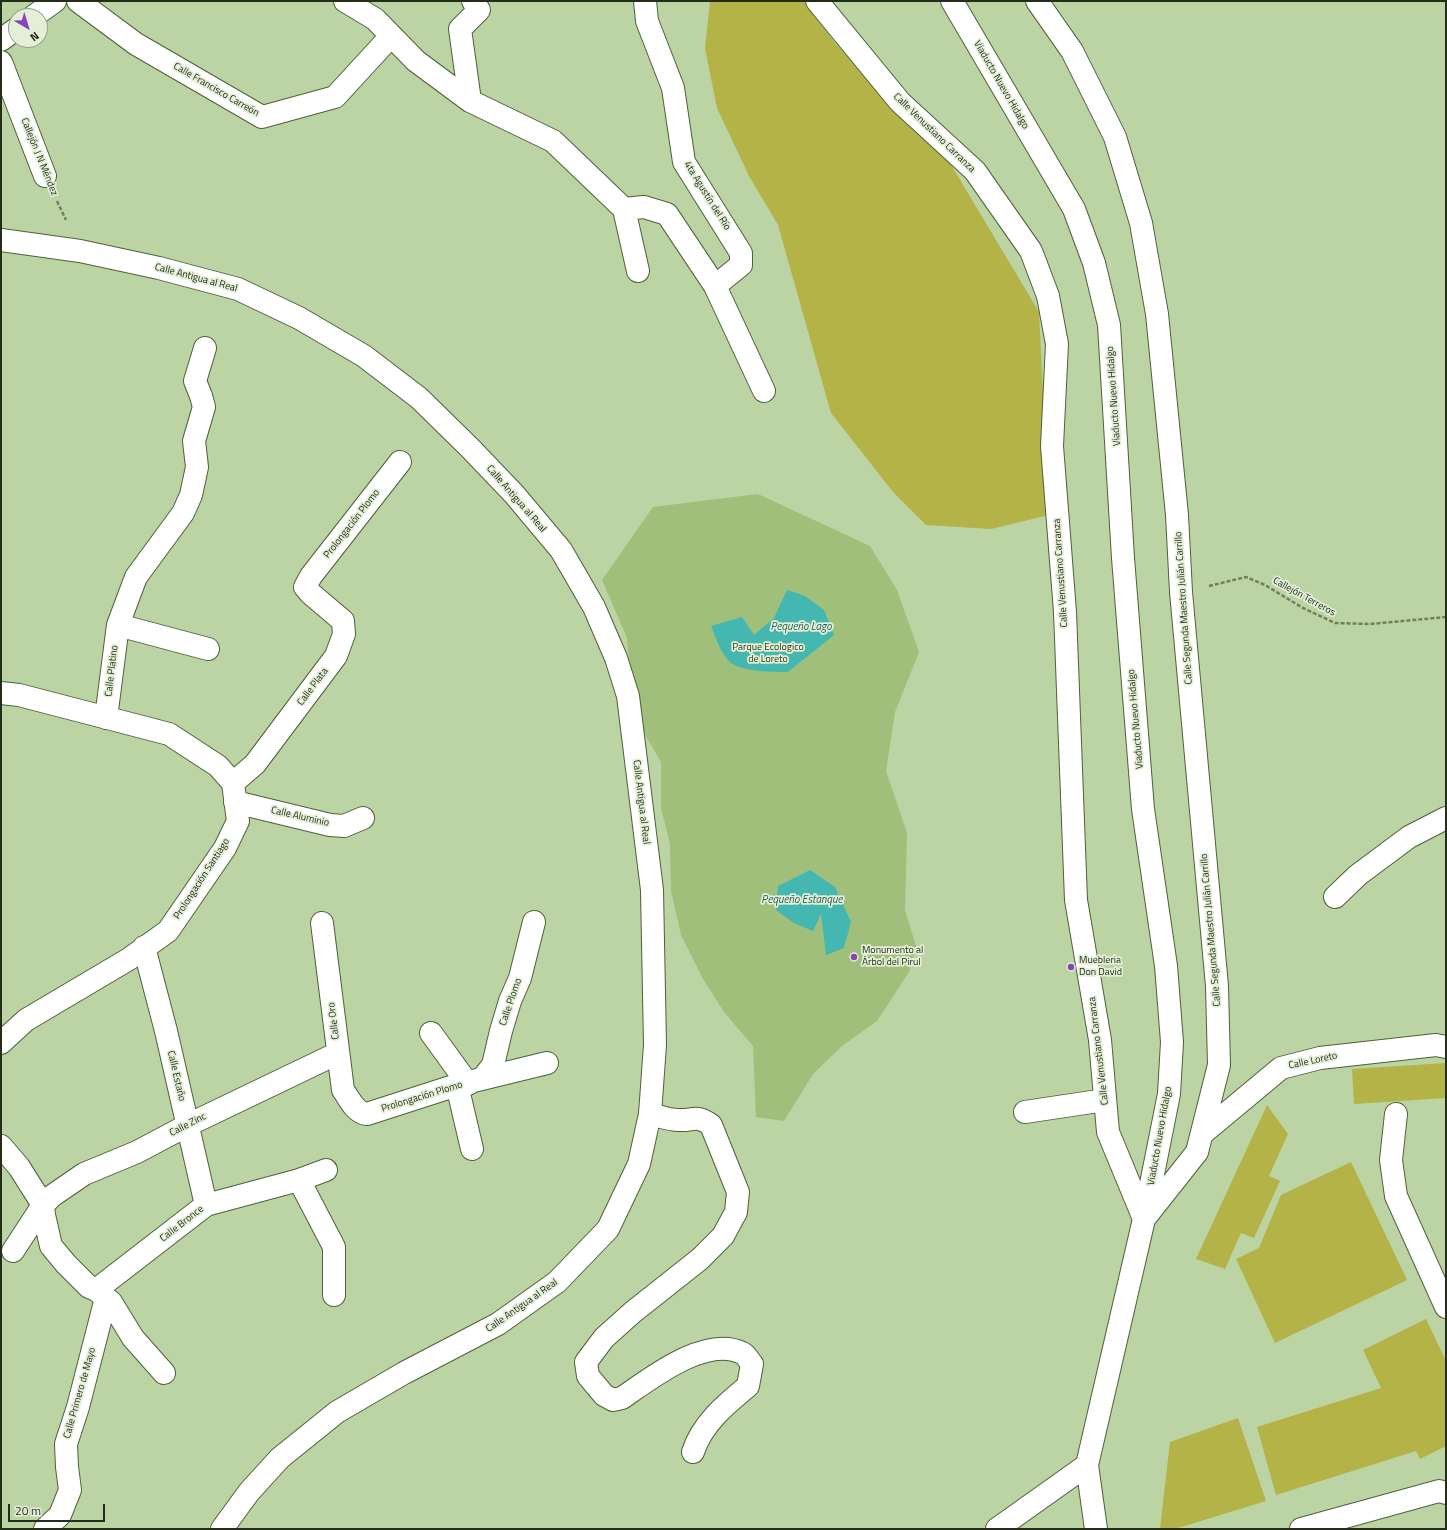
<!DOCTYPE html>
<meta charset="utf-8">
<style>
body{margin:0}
#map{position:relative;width:1447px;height:1530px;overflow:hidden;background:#bcd3a4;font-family:"Titillium Web",sans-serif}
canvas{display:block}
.frame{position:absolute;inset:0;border:2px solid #242c1a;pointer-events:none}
.north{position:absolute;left:8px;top:8px;width:40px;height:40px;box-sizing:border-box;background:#e3efd7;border:1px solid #97a18b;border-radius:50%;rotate:142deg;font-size:11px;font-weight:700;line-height:16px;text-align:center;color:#242c1a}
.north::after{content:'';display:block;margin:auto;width:14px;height:18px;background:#8a44b8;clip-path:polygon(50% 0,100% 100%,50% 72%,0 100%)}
.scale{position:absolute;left:8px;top:1504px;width:97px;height:18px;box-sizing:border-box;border:2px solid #242c1a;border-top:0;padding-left:5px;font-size:12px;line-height:14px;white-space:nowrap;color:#242c1a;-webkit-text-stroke:3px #e3efd7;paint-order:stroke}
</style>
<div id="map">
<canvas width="1447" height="1530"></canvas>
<div class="frame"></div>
<div class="north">N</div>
<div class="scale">20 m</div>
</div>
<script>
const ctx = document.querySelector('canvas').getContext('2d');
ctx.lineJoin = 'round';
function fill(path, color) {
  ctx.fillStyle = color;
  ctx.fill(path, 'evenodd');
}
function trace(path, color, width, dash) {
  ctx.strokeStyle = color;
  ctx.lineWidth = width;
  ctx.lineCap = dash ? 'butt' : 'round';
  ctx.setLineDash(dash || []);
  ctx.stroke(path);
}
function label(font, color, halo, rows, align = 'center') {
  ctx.font = font + ' "Titillium Web",sans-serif';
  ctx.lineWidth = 3.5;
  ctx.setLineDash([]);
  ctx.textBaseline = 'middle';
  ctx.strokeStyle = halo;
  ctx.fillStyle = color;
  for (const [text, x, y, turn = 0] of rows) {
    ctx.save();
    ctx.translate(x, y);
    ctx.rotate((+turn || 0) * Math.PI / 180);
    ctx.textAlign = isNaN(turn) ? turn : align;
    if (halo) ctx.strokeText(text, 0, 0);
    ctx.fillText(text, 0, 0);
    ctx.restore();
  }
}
fill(new Path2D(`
 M 758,494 L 870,546 L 897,590 L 919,652 L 895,712 L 886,771 L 907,833 L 905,910 L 916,946 L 909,972 L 877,1021 L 842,1046 L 813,1074 L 784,1121 L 756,1117 L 753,1046 L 724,1012 L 703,979 L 681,935 L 671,891 L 670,844 L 661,808 L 661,762 L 633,714 L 627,638 L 602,580 L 653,507 Z`), '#9fbf7b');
fill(new Path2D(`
 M 787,590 L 805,596 L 824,610 L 834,635 L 788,672 C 774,672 740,672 730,662 C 720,652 716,638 711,626 L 742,617 L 754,635 L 774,618 Z
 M 810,870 L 835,887 L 851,922 L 844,948 L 826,955 L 821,914 L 813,931 L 794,923 L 776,910 L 778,886 Z`), '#43b7b0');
fill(new Path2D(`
 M 710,1 L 804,1 L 835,43 L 950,163 L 1039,312 L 1049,515 L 991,529 L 926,525 L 893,492 L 831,413 L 778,225 L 749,176 L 717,108 L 705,48 Z
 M 1446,1063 L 1446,1098 L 1354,1104 L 1352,1069 Z
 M 1267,1105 L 1288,1134 L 1269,1176 L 1280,1181 L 1254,1238 L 1241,1233 L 1225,1269 L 1196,1259 Z
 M 1351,1162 L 1407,1280 L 1275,1343 L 1236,1259 L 1259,1248 L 1281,1195 Z
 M 1426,1319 L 1446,1361 L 1446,1446 L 1420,1459 L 1416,1451 L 1276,1495 L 1257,1427 L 1381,1388 L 1363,1350 Z
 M 1238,1418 L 1266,1501 L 1175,1529 L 1160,1529 L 1170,1442 Z`), '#b3b348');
const minor = new Path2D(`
 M 78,1 L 136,44 L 262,117 L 335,97 L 391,36
 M 345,1 L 375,19 L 416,61 L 470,101 L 553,141 L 624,209 L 644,207 L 667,214 L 715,286 L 764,391
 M 645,1 L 647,21 L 673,88 L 684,162 L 741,253 L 741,265 L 715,286
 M 817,1 L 900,102 L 975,171 L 1031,251 L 1048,296 L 1057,344 L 1052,446 L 1065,612 L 1076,900 L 1100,1040 L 1108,1132 L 1144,1219 L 1197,1152 L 1219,1065 L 1217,986 L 1181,592 L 1177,515 L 1157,314 L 1141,223 L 1115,137 L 1072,51 L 1037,1
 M 34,16 L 55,1
 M 1,40 L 16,29
 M 1,62 L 45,176
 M 470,101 L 460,29 L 479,10 L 473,1
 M 624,209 L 638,271
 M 118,625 L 208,649
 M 1,693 L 19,695 L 169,734 L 218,766 L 233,783 L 238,821 L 225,848 L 168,931 L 129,959 L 26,1020 L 1,1043
 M 106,718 L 118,625 L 136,577 L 183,513 L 191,495 L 197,467 L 194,441 L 204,407 L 201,396 L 195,381 L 205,348
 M 233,783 L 255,764 L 336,656 L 344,634 L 343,621 L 310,593 L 305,587 L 311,576 L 400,462
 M 235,802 L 330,825 L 344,826 L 363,818
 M 1335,897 L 1358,875 L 1409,837 L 1446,818
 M 322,923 L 343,1090 C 349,1098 355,1113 367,1114 L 457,1085 L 547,1063
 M 144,947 L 166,1031 L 206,1205
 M 431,1033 L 468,1084
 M 482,1079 L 493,1065 L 501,1031 L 510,1001 L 520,978 L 534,922
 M 457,1085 L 472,1149
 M 1025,1112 L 1105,1100
 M 650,1114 C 659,1116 669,1120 678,1120 C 694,1121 695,1114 711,1125 L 738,1192 L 736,1212 L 723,1236 L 700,1259 L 633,1312 L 604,1338 L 586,1362 L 588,1376 L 604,1395 L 613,1400 L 622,1398 C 651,1378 706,1335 742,1353 C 746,1354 749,1361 752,1364 L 748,1386 C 725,1405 702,1424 693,1452
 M 1396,1114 L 1391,1160 L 1396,1196 L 1446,1307
 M 1203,1133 L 1281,1068 L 1320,1058 L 1436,1045 L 1446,1047
 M 1,1146 L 19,1167 L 43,1205 L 44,1215 L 51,1246 L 66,1264 L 89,1287 L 96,1290 L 111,1302 L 133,1338 L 164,1373
 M 299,1180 L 334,1247 L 334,1295
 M 13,1251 L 43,1205 L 52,1196 L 84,1174 L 137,1152 L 188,1125 L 338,1053
 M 96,1290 L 206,1205 L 299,1180 L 326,1170
 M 45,1529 L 60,1515 L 70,1490 L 67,1467 L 66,1444 L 78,1407 L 106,1298
 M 1301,1529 L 1439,1491 L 1446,1493`);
const major = new Path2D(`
 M 952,1 L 1074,209 L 1094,263 L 1109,325 L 1123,558 L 1143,809 L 1166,966 L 1172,1042 L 1169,1094 L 1144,1219 L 1087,1465 L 1096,1529
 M 1,240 L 80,251 L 159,268 L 238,289 L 299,318 L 364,356 L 419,398 L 470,448 L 514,494 L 561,550 L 594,607 L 616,658 L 628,696 L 652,890 L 655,1045 L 650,1114 L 639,1164 L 608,1229 L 557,1282 L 498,1324 L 404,1373 L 337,1412 L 280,1458 L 249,1492 L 222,1529
 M 997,1529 L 1087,1465`);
trace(minor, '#4e6138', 24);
trace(major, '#4e6138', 24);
trace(new Path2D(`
 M 57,201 L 66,220
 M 1209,586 L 1246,577 L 1265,585 L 1303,608 L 1335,623 L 1370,624 L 1446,617`), '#70805f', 2.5, [4, 2]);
trace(minor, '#fff', 22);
trace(major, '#fff', 22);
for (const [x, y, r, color] of [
 [854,957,4,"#8a44b8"],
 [1071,967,4,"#8a44b8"]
]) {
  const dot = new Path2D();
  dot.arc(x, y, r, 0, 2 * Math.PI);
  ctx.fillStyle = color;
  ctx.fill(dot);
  trace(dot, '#e3efd7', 1.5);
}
label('10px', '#242c1a', '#e3efd7', [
 ["Viaducto Nuevo Hidalgo",1001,85,60],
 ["Calle Francisco Carreón",216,90,30],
 ["Calle Venustiano Carranza",934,133,44],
 ["Callejón J N Méndez",39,157,68],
 ["4ta Agustín del Río",707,196,58],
 ["Calle Antigua al Real",196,278,15],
 ["Viaducto Nuevo Hidalgo",1114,396,-94],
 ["Calle Antigua al Real",516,499,49],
 ["Prolongación Plomo",352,524,-52],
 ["Calle Venustiano Carranza",1061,573,-94],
 ["Callejón Terreros",1304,597,29],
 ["Calle Segunda Maestro Julián Carrillo",1184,608,-94],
 ["Calle Platino",112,671,-83],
 ["Calle Plata",313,687,-53],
 ["Viaducto Nuevo Hidalgo",1136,719,-95],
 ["Calle Antigua al Real",641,802,83],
 ["Calle Aluminio",300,817,13],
 ["Prolongación Santiago",202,879,-57],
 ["Calle Segunda Maestro Julián Carrillo",1211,930,-95],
 ["Calle Plomo",511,1002,-71],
 ["Calle Oro",334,1021,-97],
 ["Calle Venustiano Carranza",1099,1051,-97],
 ["Calle Loreto",1313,1061,-12],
 ["Calle Estaño",176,1076,77],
 ["Prolongación Plomo",422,1097,-17],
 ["Calle Zinc",188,1125,-27],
 ["Viaducto Nuevo Hidalgo",1160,1136,-80],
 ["Calle Bronce",182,1224,-38],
 ["Calle Antigua al Real",522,1306,-35],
 ["Calle Primero de Mayo",80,1393,-74]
]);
label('10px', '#2a3a14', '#e3efd7', [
 ["Parque Ecologico",768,648],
 ["de Loreto",768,660]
]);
label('10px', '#242c1a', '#e3efd7', [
 ["Monumento al",862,951],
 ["Árbol del Pirul",862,963],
 ["Muebleria",1079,961],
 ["Don David",1079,973]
], 'left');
label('italic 11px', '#1d5d59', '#e3efd7', [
 ["Pequeño Lago",801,627],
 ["Pequeño Estanque",802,900]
]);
</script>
